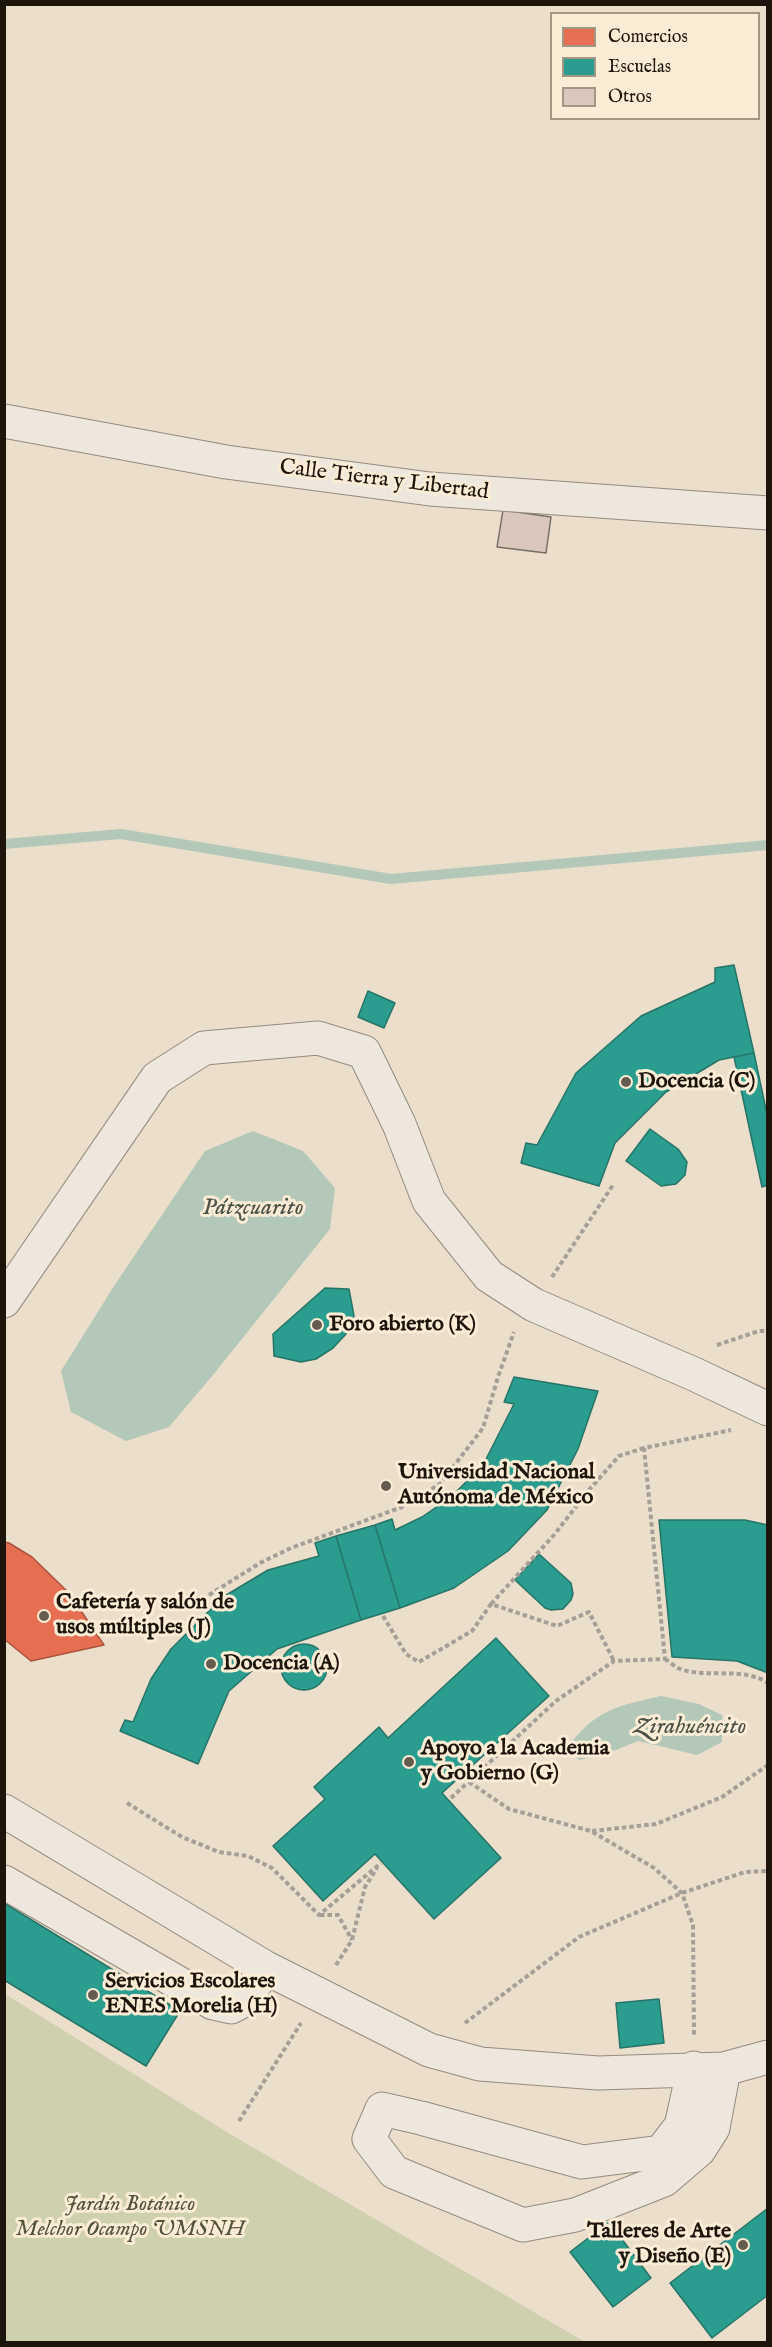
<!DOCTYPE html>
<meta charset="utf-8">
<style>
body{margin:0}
#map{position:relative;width:772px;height:2347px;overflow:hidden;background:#ebdecb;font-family:"IM FELL English",serif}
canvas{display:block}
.frame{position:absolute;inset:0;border:6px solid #1d140b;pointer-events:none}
.legend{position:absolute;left:550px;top:12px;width:210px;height:108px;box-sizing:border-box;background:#faecd5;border:2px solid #a29684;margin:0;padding:8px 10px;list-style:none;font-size:18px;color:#1d140b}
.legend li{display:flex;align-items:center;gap:12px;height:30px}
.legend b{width:30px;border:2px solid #a29684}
</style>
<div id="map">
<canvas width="772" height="2347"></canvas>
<div class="frame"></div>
<ul class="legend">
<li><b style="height:16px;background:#e76f51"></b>Comercios</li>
<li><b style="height:16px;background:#2a9d8f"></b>Escuelas</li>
<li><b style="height:16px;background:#d8c7ba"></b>Otros</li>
</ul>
</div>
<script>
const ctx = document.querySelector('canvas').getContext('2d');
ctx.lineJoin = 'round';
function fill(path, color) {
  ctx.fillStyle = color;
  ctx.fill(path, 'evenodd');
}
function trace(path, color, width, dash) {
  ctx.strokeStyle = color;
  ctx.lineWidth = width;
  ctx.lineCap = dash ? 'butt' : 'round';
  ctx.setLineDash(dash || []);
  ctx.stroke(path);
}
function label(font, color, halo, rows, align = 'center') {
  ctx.font = font + ' "IM FELL English",serif';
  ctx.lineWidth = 6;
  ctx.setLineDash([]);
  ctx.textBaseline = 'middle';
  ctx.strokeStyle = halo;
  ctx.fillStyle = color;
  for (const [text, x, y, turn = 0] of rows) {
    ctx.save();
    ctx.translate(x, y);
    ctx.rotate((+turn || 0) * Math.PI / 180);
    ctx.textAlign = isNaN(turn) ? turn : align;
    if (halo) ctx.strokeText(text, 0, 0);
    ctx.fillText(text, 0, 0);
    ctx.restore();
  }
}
fill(new Path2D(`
 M 5,1994 L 230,2134 L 585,2342 L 5,2342 Z`), '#ced0ae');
fill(new Path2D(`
 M 253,1131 L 303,1151 L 335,1188 L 330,1229 L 213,1375 L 169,1427 L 126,1441 L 71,1412 L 61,1371 L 114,1286 L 205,1151 Z
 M 661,1696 L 699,1704 L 722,1715 L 722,1742 L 697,1755 L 638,1741 L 611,1752 L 579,1760 L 567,1748 C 595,1710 617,1706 661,1696 Z`), '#b4c8ba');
const shops = new Path2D(`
 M 4,1542 L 9,1543 L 32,1557 L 69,1593 L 104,1645 L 31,1661 L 4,1639 Z`);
fill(shops, '#e76f51');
trace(shops, '#aa543c', 1.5);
const schools = new Path2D(`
 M 734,965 L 754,1053 L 719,1060 L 666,1092 L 615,1143 L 599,1186 L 521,1163 L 526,1143 L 537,1145 L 576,1073 L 641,1016 L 715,982 L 715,968 Z
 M 368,991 L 395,1003 L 384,1028 L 358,1017 Z
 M 754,1053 L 768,1119 L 768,1185 L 762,1187 L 734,1057 Z
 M 650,1129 L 678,1149 L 687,1162 L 685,1175 L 676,1184 L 661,1186 L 626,1161 Z
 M 325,1288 L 349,1289 L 354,1316 L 346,1334 L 333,1348 L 316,1359 L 301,1362 L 274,1356 L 273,1334 Z
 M 514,1377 L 598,1391 L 578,1449 L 547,1510 L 508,1551 L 454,1588 L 400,1608 L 375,1525 L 392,1519 L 395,1530 L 422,1517 L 451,1497 L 483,1465 L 514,1404 L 504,1402 Z
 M 659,1520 L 745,1520 L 768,1525 L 768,1673 L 737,1661 L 672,1657 Z
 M 375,1525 L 400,1608 L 361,1620 L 336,1536 Z
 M 336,1536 L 361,1620 L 277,1649 L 229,1691 L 198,1764 L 120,1731 L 125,1720 L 133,1722 L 151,1679 L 171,1649 L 223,1597 L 268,1570 L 319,1556 L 315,1543 Z
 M 539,1554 L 571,1583 L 573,1594 L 571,1600 L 563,1609 L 551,1610 L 545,1608 L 515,1580 Z
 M 496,1638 L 549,1696 L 442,1793 L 501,1858 L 434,1919 L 375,1854 L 323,1901 L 273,1846 L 325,1799 L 314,1787 L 379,1727 L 388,1738 Z
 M281 1667a23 23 0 1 1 46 0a23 23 0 1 1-46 0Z
 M 4,1903 L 180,2011 L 146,2066 L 4,1980 Z
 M 659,1999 L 664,2043 L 620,2048 L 616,2003 Z
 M 768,2208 L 768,2295 L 712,2338 L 670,2283 Z
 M 609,2222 L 651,2278 L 613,2307 L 570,2252 Z`);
fill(schools, '#2a9d8f');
trace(schools, '#267467', 1.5);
trace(new Path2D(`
 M 4,844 L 121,834 L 391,879 L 768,845`), '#b4c8ba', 10);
const building = new Path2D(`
 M 503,510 L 551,517 L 546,553 L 497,547 Z`);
fill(building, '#d8c7ba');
trace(building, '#766f65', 1.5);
const minor = new Path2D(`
 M 4,421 L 226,462 L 430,489 L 768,513
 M 4,1301 L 157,1078 L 204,1048 L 318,1038 L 364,1052 L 399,1124 L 429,1201 L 489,1276 L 534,1305 L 694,1374 L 768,1409
 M 4,1811 L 266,1968 L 429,2050 L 480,2064 L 598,2073 L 724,2069 L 768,2057
 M 4,1882 L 213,2003 L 231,2007 L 244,2000 L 266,1968
 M 661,2152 L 582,2162 L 421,2118 L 382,2109 L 369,2139 L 394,2172 L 523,2225 L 575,2215 L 664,2180 L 699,2150 L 713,2128 L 724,2069
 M 663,2172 L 661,2152 L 681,2126 L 694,2068`);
trace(minor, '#938b7f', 35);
trace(new Path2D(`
 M 552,1277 L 613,1185
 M 717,1345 L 759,1331 L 768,1331
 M 209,1595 L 260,1563 L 291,1548 L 402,1507 L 440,1484 L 483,1428 L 498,1377 L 514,1332
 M 491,1604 L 554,1535 L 588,1491 L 619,1456 L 644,1448
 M 383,1616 L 406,1654 L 419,1662 L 472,1631 L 491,1604 L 557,1626 L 589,1612 L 614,1661
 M 665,1659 C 670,1662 675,1667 680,1669 C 709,1679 741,1666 768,1683
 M 469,1782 L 509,1809 L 591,1831 L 654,1868 L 682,1893 L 693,1925 L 694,2035
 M 451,1798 L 556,1701 L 614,1661 L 665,1659 L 644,1448 L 731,1430
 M 127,1803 L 182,1837 L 219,1852 L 248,1856 L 272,1868 L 319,1915 L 381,1863
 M 592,1831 L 656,1824 L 722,1797 L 768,1765
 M 320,1915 L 338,1915 L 352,1940
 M 336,1965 L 352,1940 L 365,1887 L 377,1868
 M 465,2023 L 579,1937 L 682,1893 L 745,1872 L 768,1871
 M 239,2121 L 301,2023`), '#a49f97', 4, [4.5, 3]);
trace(minor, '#eee7de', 33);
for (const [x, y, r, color] of [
 [626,1082,6,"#655b4e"],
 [317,1325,6,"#655b4e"],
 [386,1486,6,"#655b4e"],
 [44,1616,6,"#655b4e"],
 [211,1664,6,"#655b4e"],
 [409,1762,6,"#655b4e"],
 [93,1995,6,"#655b4e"],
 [743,2245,6,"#655b4e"]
]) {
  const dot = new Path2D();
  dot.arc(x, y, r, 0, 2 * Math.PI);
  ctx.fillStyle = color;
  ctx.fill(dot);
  trace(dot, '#faecd5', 2);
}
label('22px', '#1d140b', '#faecd5', [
 ["Calle Tierra y Libertad",384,481,7]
]);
label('bold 22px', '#1d140b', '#faecd5', [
 ["Docencia (C)",638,1082],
 ["Foro abierto (K)",329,1325],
 ["Universidad Nacional",398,1473],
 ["Autónoma de México",398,1498],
 ["Cafetería y salón de",56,1603],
 ["usos múltiples (J)",56,1628],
 ["Docencia (A)",223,1664],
 ["Apoyo a la Academia",421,1749],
 ["y Gobierno (G)",421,1774],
 ["Servicios Escolares",105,1982],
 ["ENES Morelia (H)",105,2007],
 ["Talleres de Arte",731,2232,"right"],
 ["y Diseño (E)",731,2257,"right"]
], 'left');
label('italic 22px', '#53523c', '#faecd5', [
 ["Jardín Botánico",130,2205],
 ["Melchor Ocampo UMSNH",130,2230]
]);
label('italic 24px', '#4a5045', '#faecd5', [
 ["Pátzcuarito",253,1209],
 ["Zirahuéncito",690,1728]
]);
</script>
